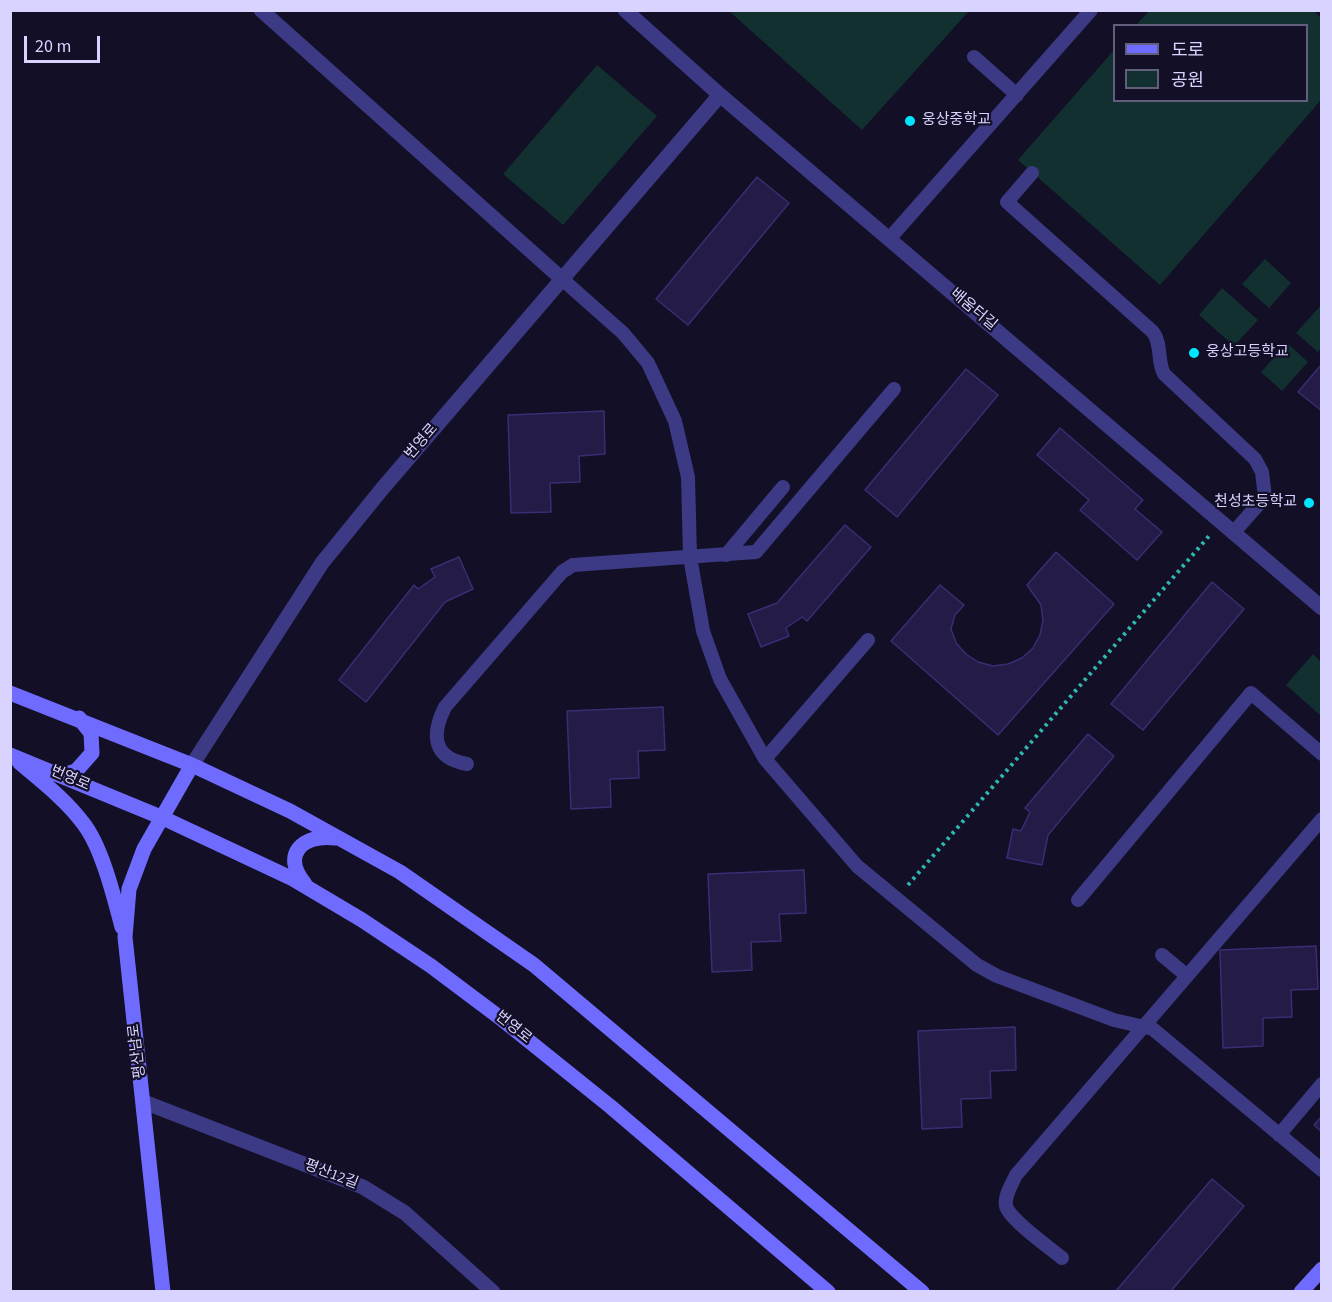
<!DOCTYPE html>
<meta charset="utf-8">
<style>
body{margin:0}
#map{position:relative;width:1332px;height:1302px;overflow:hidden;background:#130f26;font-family:"Source Sans 3","Noto Sans KR",sans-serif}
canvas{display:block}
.frame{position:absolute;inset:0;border:12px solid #d9d4ff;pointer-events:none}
.legend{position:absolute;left:1113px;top:24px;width:195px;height:78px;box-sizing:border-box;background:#130f26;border:2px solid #625e7d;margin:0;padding:8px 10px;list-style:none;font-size:18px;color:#d9d4ff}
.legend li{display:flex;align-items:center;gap:12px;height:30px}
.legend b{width:30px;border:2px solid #625e7d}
.scale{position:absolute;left:24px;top:36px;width:76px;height:27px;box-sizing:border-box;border:3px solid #d9d4ff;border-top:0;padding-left:8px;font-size:18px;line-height:21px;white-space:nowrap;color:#d9d4ff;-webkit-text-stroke:4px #130f26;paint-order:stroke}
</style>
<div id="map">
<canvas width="1332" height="1302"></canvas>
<div class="frame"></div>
<ul class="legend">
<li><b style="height:8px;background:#6f6bff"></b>도로</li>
<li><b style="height:16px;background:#12302f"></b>공원</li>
</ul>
<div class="scale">20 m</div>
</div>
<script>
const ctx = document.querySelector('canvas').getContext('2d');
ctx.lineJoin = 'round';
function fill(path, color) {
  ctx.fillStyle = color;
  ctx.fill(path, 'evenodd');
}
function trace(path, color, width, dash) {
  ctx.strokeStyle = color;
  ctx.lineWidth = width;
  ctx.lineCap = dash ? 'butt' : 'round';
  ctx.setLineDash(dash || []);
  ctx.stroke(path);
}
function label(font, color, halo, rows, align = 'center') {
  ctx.font = font + ' "Source Sans 3","Noto Sans KR",sans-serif';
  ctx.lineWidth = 4.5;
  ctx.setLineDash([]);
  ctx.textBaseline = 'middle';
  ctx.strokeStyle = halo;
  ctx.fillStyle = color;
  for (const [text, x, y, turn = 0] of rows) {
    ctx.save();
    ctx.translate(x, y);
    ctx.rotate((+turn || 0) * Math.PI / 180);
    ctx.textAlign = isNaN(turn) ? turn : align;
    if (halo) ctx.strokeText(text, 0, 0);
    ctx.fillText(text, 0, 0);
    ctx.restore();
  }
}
fill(new Path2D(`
 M 1313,10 L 1321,18 L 1321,100 L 1160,285 L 1018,160 L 1114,50 L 1114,100 L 1306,100 L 1306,26 L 1136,25 L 1149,11 Z
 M 729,11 L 969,11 L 862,130 Z
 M 597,65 L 657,116 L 563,225 L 503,174 Z
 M 1265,259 L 1291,283 L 1269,308 L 1242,284 Z
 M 1222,288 L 1258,320 L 1234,346 L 1199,315 Z
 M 1321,305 L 1321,348 L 1318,352 L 1296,333 Z
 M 1287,343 L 1308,362 L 1282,391 L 1261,372 Z
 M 1313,654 L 1321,662 L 1321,716 L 1286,685 Z`), '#12302f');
const building = new Path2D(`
 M 757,177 L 789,203 L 688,325 L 656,299 Z
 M 1322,364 L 1322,411 L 1298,392 Z
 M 966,369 L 998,395 L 897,517 L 865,490 Z
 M 604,411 L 605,454 L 579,456 L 580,482 L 550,483 L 551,512 L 511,513 L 508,415 Z
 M 1060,428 L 1143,500 L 1135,509 L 1162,532 L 1137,560 L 1080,510 L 1089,500 L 1037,455 Z
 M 845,525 L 871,547 L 807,621 L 802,617 L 786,628 L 789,636 L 761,647 L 748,614 L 777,603 Z
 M 1056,552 L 1114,604 L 998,735 L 891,641 L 940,585 L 964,605 L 955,615 L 951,629 L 956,643 L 966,654 L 978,662 L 993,666 L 1008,664 L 1022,658 L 1033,648 L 1040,635 L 1043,620 L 1041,605 L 1027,585 Z
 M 459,557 L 473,589 L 445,602 L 366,702 L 339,680 L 414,585 L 418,589 L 435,577 L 431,569 Z
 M 1212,582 L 1244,609 L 1143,730 L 1111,704 Z
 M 663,707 L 665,750 L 638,751 L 639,778 L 610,779 L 611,807 L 571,809 L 567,711 Z
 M 1088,734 L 1114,756 L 1048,835 L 1042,865 L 1007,858 L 1013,829 L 1021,831 L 1030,812 L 1025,808 Z
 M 804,870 L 806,913 L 779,914 L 781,941 L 751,942 L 752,970 L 712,972 L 708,874 Z
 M 1316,946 L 1318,989 L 1291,990 L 1292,1017 L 1263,1018 L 1263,1046 L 1223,1048 L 1220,950 Z
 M 1015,1027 L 1016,1070 L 990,1071 L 991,1098 L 961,1099 L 962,1127 L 922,1129 L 918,1031 Z
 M 1322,1116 L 1322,1132 L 1314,1125 Z
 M 1212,1179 L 1244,1206 L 1170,1292 L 1115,1292 Z`);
fill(building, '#241b47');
trace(building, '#3b2d73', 1.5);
trace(new Path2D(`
 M 908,885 L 1209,536`), '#2fb8b0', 4, [3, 4.5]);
trace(new Path2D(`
 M 974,57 L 1017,95
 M 1032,173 L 1007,202 L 1153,332 C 1162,344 1157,361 1164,374 L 1255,459 L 1262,472 L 1265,497 L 1233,533
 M 889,239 L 1091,10
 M 562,279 L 623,333 L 648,363 L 675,421 L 688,477 L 690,557 L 703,631 L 720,679 L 765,759 L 857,866 L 977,965 L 997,976 L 1114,1020 L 1153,1029 L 1322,1170
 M 726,555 L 783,487
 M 765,759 L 868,640
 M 467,764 C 433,758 431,735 445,707 L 562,572 L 573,565 L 756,552 L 894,389
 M 1078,900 L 1251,693 L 1322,754
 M 1162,955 L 1186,975
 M 1279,1135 L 1322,1084
 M 1062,1258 C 1050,1248 1010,1220 1006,1206 C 1004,1196 1012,1184 1016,1175 L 1322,819`), '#3d3a85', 14);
trace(new Path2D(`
 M 261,10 L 562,279
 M 625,10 L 720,95 L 1322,608
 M 192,765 L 322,563 L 382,489 L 720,95
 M 144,1102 L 363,1187 L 405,1213 L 493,1292`), '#3d3a85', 15);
trace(new Path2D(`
 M 10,693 L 192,765 L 290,811 L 400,872 L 534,965 L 922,1292
 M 10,755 L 163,818 L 293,879 L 362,920 L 431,966 L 499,1017 L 611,1107 L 828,1292
 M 19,762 C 41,781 65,799 83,823 C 102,847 114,897 122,927
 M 63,775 L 76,771 L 92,753 L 91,733 L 79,718
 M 305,884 C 281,855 302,834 335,838
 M 163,1292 L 125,937 L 129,889 L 144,849 L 192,765
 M 1301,1292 L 1322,1269`), '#6f6bff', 15);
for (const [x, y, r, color] of [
 [910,121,6,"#00e5ff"],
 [1194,353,6,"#00e5ff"],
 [1309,503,6,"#00e5ff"]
]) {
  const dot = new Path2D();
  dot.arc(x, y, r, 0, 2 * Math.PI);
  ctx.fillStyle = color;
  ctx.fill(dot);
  trace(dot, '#130f26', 2);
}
label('15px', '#d9d4ff', '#130f26', [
 ["웅상중학교",922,121],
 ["웅상고등학교",1206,353],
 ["천성초등학교",1297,503,"right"]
], 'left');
label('15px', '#d9d4ff', '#130f26', [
 ["배움터길",973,310,40],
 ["번영로",422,442,-49],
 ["번영로",70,779,23],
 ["번영로",513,1028,39],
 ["평산남로",138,1051,-97],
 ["평산12길",331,1175,21]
]);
</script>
